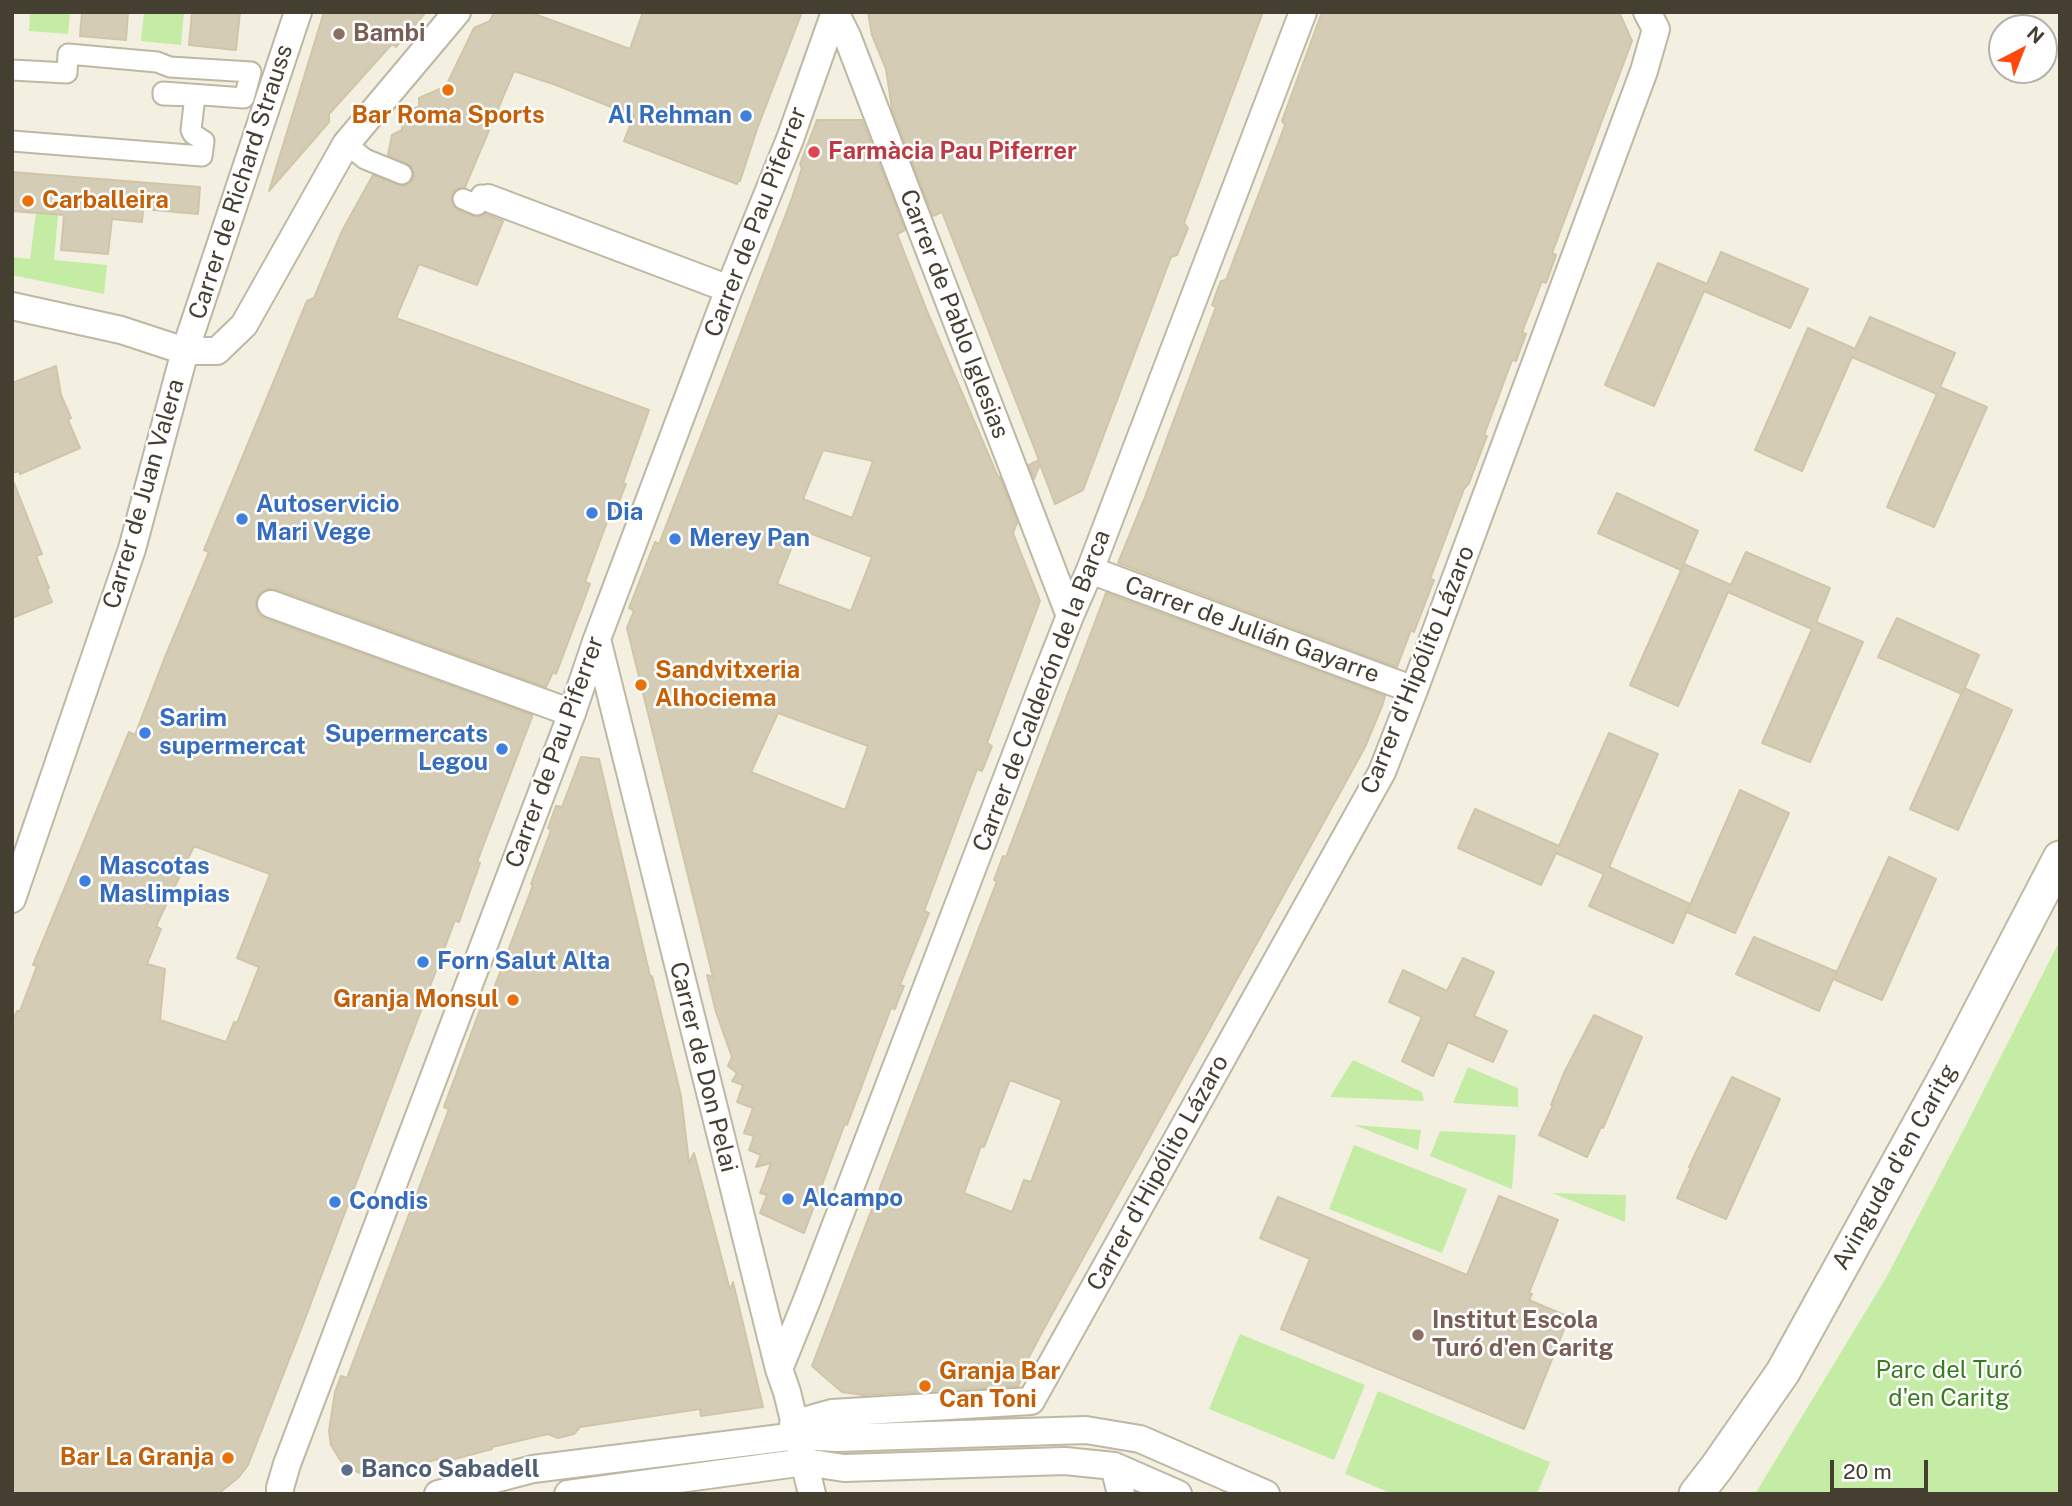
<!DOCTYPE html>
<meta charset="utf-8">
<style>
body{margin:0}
#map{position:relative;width:2072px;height:1506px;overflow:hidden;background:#f3efe1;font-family:"Public Sans",sans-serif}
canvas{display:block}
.frame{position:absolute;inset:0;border:14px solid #443f31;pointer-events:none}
.north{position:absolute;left:1988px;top:14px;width:70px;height:70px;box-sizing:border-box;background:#fff;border:2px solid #b4b2ad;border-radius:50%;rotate:42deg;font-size:19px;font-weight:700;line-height:28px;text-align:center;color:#443f31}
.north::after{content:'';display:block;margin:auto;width:24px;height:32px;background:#ff490c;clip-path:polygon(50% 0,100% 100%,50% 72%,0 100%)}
.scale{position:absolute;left:1830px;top:1460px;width:98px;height:32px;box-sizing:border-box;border:4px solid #443f31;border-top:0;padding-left:9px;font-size:21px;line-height:24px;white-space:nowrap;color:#443f31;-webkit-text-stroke:5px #fff;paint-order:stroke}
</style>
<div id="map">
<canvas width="2072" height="1506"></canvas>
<div class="frame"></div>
<div class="north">N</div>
<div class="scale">20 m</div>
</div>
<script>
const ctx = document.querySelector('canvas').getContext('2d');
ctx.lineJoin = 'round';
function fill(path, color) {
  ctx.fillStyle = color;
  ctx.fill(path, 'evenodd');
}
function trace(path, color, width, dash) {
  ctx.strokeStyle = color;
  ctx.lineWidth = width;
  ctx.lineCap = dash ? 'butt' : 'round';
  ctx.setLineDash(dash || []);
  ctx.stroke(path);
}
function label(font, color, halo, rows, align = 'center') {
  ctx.font = font + ' "Public Sans",sans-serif';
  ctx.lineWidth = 5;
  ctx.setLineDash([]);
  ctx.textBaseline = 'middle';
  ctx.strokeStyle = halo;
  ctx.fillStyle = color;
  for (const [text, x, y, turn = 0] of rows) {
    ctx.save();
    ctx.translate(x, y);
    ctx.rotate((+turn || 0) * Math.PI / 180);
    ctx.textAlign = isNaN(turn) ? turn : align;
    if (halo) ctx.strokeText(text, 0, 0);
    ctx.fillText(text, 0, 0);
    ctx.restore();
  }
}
fill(new Path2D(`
 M 30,12 L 70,14 L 68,34 L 29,31 Z
 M 144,12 L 184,12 L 181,45 L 141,41 Z
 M 36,213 L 58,215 L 54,260 L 107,265 L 104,294 L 12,275 L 13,257 L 30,259 Z
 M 2060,940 L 2060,1494 L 1755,1494 L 1886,1278 L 1965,1127 Z
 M 1353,1060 L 1422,1092 L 1424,1101 L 1330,1097 Z
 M 1468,1067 L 1518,1088 L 1518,1107 L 1453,1103 Z
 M 1354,1125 L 1421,1130 L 1418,1150 Z
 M 1440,1131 L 1516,1135 L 1512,1189 L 1430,1156 Z
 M 1354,1145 L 1467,1189 L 1442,1253 L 1329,1209 Z
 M 1552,1193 L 1626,1195 L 1625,1222 Z
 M 1240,1334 L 1365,1385 L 1334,1460 L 1209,1409 Z
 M 1378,1391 L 1550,1462 L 1537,1494 L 1393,1494 L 1345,1474 Z`), '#c5eca5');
const building = new Path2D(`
 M 82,12 L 128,12 L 126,40 L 80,36 Z
 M 192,12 L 240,12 L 236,50 L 189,45 Z
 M 324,12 L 426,12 L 396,47 L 392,44 L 329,114 L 329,122 L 269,191 Z
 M 494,12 L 529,12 L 630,49 L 643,12 L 802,12 L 757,129 L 740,181 L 738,180 L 737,184 L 624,141 L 634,116 L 556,85 L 514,71 L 465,187 L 456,189 L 452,195 L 453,206 L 458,210 L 473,216 L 479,217 L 485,214 L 503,221 L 477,285 L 419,264 L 396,318 L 649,410 L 623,483 L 626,484 L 615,512 L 611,511 L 585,582 L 590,584 L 556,674 L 553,672 L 546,687 L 276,589 L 268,589 L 261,592 L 257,598 L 256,607 L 259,615 L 266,619 L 532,715 L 532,717 L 477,862 L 480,863 L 459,922 L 455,920 L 303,1324 L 248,1465 L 239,1477 L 218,1494 L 12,1494 L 12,1023 L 17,1011 L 20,1011 L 37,966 L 33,965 L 129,732 L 135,735 L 165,657 L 209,552 L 204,550 L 307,301 L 314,298 L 342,231 L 373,175 L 403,186 L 409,184 L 413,179 L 414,173 L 411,166 L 388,155 L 392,135 L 402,130 L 403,121 L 411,118 L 411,109 L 419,107 L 419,98 L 449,85 L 447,84 L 474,28 L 490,21 ZM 194,846 L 270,874 L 237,958 L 259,967 L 237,1023 L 234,1022 L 226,1042 L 160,1020 L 165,969 L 147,964 L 161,929 L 156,926 Z
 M 868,12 L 1263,12 L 1184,223 L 1188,228 L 1177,255 L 1171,257 L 1083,490 L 1055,504 L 1040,464 L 1034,479 L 1029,465 L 1039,460 L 942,212 L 933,216 L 892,109 L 886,69 L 872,35 Z
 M 1322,12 L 1619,12 L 1632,41 L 1552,253 L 1556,255 L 1546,283 L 1542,281 L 1522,332 L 1526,334 L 1516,361 L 1512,360 L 1502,387 L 1484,435 L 1487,436 L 1469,483 L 1464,489 L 1430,579 L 1434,580 L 1414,632 L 1411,630 L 1397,667 L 1118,563 L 1144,500 L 1216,307 L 1212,305 L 1217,291 L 1221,281 L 1226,280 L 1285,125 L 1282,121 Z
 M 817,120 L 862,120 L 905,230 L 897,234 L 927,311 L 998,477 L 1000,477 L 1017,523 L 1013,533 L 1040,601 L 987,743 L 992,746 L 982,771 L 977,769 L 929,898 L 924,911 L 929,913 L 900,985 L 904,986 L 899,998 L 895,1009 L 891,1008 L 847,1125 L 845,1123 L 804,1233 L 760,1213 L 767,1195 L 760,1193 L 771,1163 L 756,1167 L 761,1155 L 749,1150 L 754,1136 L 744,1133 L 753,1108 L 737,1102 L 743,1085 L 732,1081 L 737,1073 L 728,1066 L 732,1057 L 716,1012 L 707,975 L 713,977 L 627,628 L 634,611 L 629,608 L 655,542 L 659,544 L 723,379 L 792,198 L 802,168 L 800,164 ZM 823,450 L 873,461 L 852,518 L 803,499 ZM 799,529 L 872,557 L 851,611 L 777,584 ZM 778,713 L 868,746 L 845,810 L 751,772 Z
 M 12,172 L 200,187 L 198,214 L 143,209 L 142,222 L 112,219 L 108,254 L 61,250 L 64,215 L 12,211 Z
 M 1721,252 L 1808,289 L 1790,328 L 1704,291 L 1654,406 L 1605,385 L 1658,263 L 1707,284 Z
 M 1870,317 L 1955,353 L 1940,387 L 1987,407 L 1934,527 L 1887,507 L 1937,394 L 1852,357 L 1802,471 L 1755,450 L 1808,328 L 1855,349 Z
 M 56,366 L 61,395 L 71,418 L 68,420 L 80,448 L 20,474 L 19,471 L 12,473 L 12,383 Z
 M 12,483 L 14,483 L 42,554 L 36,556 L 49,588 L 47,590 L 52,602 L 12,618 Z
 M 1617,493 L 1698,531 L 1681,570 L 1598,533 Z
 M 1746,552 L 1830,588 L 1816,622 L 1863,642 L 1810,762 L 1762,743 L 1812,629 L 1728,592 L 1678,706 L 1630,685 L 1684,564 L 1731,585 Z
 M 1106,593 L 1385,696 L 1382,706 L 1365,747 L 1353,769 L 1041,1334 L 1028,1359 L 1032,1361 L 1018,1386 L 863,1395 L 842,1392 L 812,1366 L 997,881 L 994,880 L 1003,856 L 1006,857 ZM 1010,1080 L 1062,1100 L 1031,1182 L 1024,1180 L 1012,1212 L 964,1193 L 981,1146 L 984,1147 Z
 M 1897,618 L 1979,655 L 1962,694 L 1878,657 Z
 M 1964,688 L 2012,710 L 1958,830 L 1910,809 Z
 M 1609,733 L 1658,754 L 1609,867 L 1690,904 L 1673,943 L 1589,906 L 1604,874 L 1556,853 L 1541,885 L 1458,848 L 1475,809 L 1559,846 Z
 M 581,757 L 599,759 L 650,976 L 652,976 L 681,1096 L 689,1163 L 694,1153 L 730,1290 L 733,1282 L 763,1407 L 701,1416 L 700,1409 L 580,1427 L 574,1434 L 558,1438 L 548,1434 L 492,1447 L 492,1449 L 440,1463 L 439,1459 L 381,1474 L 363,1474 L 350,1469 L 340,1460 L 331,1445 L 329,1431 L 335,1392 L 341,1376 L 347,1378 L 449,1109 L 444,1107 L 481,1007 L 488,1004 L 533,885 L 531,884 L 551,830 L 548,828 L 556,806 L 562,807 Z
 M 1740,790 L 1789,813 L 1735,933 L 1687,912 Z
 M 1889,857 L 1936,879 L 1882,1000 L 1833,979 L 1819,1011 L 1736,974 L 1754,937 L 1837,972 L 1835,976 Z
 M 1463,958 L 1494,972 L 1474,1016 L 1507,1031 L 1493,1062 L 1448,1042 L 1433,1076 L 1402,1061 L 1422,1017 L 1389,1002 L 1403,970 L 1447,991 Z
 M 1594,1015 L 1642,1037 L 1603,1128 L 1601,1127 L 1587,1157 L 1539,1135 L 1553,1105 L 1551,1105 L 1565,1071 Z
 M 1732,1077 L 1780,1099 L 1726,1219 L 1677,1198 L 1691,1167 L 1689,1167 Z
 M 1499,1196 L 1558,1220 L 1529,1293 L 1532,1294 L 1529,1300 L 1569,1317 L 1524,1429 L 1281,1329 L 1310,1259 L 1260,1238 L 1278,1197 L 1467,1275 Z`);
fill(building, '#d4ccb5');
trace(building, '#d1c5a8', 2);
const pedestrian = new Path2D(`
 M 12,70 L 67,73 L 68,54 L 157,62 L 170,67 L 251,72 L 244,98 L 163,92 L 163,95 L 195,96 L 191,130 L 193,134 L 204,141 L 202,156 L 12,141
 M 346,144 L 365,159 L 402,174
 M 463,199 L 477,205 L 481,195 L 488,198`);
const minor = new Path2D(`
 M 835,12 L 847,36 L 1070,616
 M 488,198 L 729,289
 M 12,306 L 121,330 L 185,351 L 217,351 L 244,325 L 346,144 L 457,12
 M 1090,570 L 1414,690
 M 271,604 L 572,713
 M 597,639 L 779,1369 L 787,1392 L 812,1494
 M 12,899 L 132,549 L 185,351 L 298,12
 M 779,1369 L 807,1300 L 1041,689 L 1070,616 L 1090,570 L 1303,12
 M 793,1424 L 832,1413 L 1031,1401 L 1382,772 L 1414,690 L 1644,71 L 1656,29 L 1647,12
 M 1114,1466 L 1121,1494
 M 280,1494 L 280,1488 L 287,1464 L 572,713 L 597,639 L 729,289 L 790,139 L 835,12
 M 438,1494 L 533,1469 L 797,1436 L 837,1438 L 1086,1430 L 1140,1439 L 1266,1494
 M 568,1494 L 805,1462 L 844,1468 L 1065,1461 L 1114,1466 L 1178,1494`);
const tertiary = new Path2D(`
 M 1696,1494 L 1717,1467 L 1783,1372 L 1950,1069 L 2060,858`);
trace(pedestrian, '#beb8a3', 23);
trace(minor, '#beb8a3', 30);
trace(tertiary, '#beb8a3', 37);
trace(pedestrian, '#fff', 19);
trace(minor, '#fff', 26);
trace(tertiary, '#fff', 33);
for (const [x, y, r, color] of [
 [339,34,7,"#8d6e63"],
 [448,90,7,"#e8710a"],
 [746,116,7,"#3f7fe0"],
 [814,152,7,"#e0444e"],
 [28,201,7,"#e8710a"],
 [592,513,7,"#3f7fe0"],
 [242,519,7,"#3f7fe0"],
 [675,539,7,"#3f7fe0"],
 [641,685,7,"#e8710a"],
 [145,733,7,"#3f7fe0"],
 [502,749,7,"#3f7fe0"],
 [85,881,7,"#3f7fe0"],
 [423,962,7,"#3f7fe0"],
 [513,1000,7,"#e8710a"],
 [788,1199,7,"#3f7fe0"],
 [335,1202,7,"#3f7fe0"],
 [1418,1335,7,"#8d6e63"],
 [925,1386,7,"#e8710a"],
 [228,1458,7,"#e8710a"],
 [347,1470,7,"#5c6f8a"]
]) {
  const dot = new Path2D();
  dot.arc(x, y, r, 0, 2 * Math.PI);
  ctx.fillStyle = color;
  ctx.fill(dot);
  trace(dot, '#fff', 2.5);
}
label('bold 24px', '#785e54', '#fff', [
 ["Bambi",353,34],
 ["Institut Escola",1432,1321],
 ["Turó d'en Caritg",1432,1349]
], 'left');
label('bold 24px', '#c56008', '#fff', [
 ["Bar Roma Sports",448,116,"center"],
 ["Carballeira",42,201],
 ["Sandvitxeria",655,671],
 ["Alhociema",655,699],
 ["Granja Monsul",499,1000,"right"],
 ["Granja Bar",939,1372],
 ["Can Toni",939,1400],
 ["Bar La Granja",214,1458,"right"]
], 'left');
label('bold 24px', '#366cbe', '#fff', [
 ["Al Rehman",732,116,"right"],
 ["Autoservicio",256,505],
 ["Mari Vege",256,533],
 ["Dia",606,513],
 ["Merey Pan",689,539],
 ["Sarim",159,719],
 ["supermercat",159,747],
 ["Supermercats",488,735,"right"],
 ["Legou",488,763,"right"],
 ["Mascotas",99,867],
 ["Maslimpias",99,895],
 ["Forn Salut Alta",437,962],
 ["Alcampo",802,1199],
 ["Condis",349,1202]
], 'left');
label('bold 24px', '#be3a42', '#fff', [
 ["Farmàcia Pau Piferrer",828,152]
], 'left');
label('24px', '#443f31', '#fff', [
 ["Carrer de Richard Strauss",241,182,-72],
 ["Carrer de Pau Piferrer",756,222,-69],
 ["Carrer de Pablo Iglesias",954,314,69],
 ["Carrer de Juan Valera",144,494,-74],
 ["Carrer de Julián Gayarre",1252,630,20],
 ["Carrer d'Hipólito Lázaro",1418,670,-68],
 ["Carrer de Calderón de la Barca",1042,691,-69],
 ["Carrer de Pau Piferrer",555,752,-70],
 ["Carrer de Don Pelai",703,1067,76],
 ["Avinguda d'en Caritg",1895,1167,-61],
 ["Carrer d'Hipólito Lázaro",1158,1173,-61]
]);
label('24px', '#397b20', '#fff', [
 ["Parc del Turó",1949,1371],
 ["d'en Caritg",1949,1399]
]);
label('bold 24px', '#4e5e75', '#fff', [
 ["Banco Sabadell",361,1470]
], 'left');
</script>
